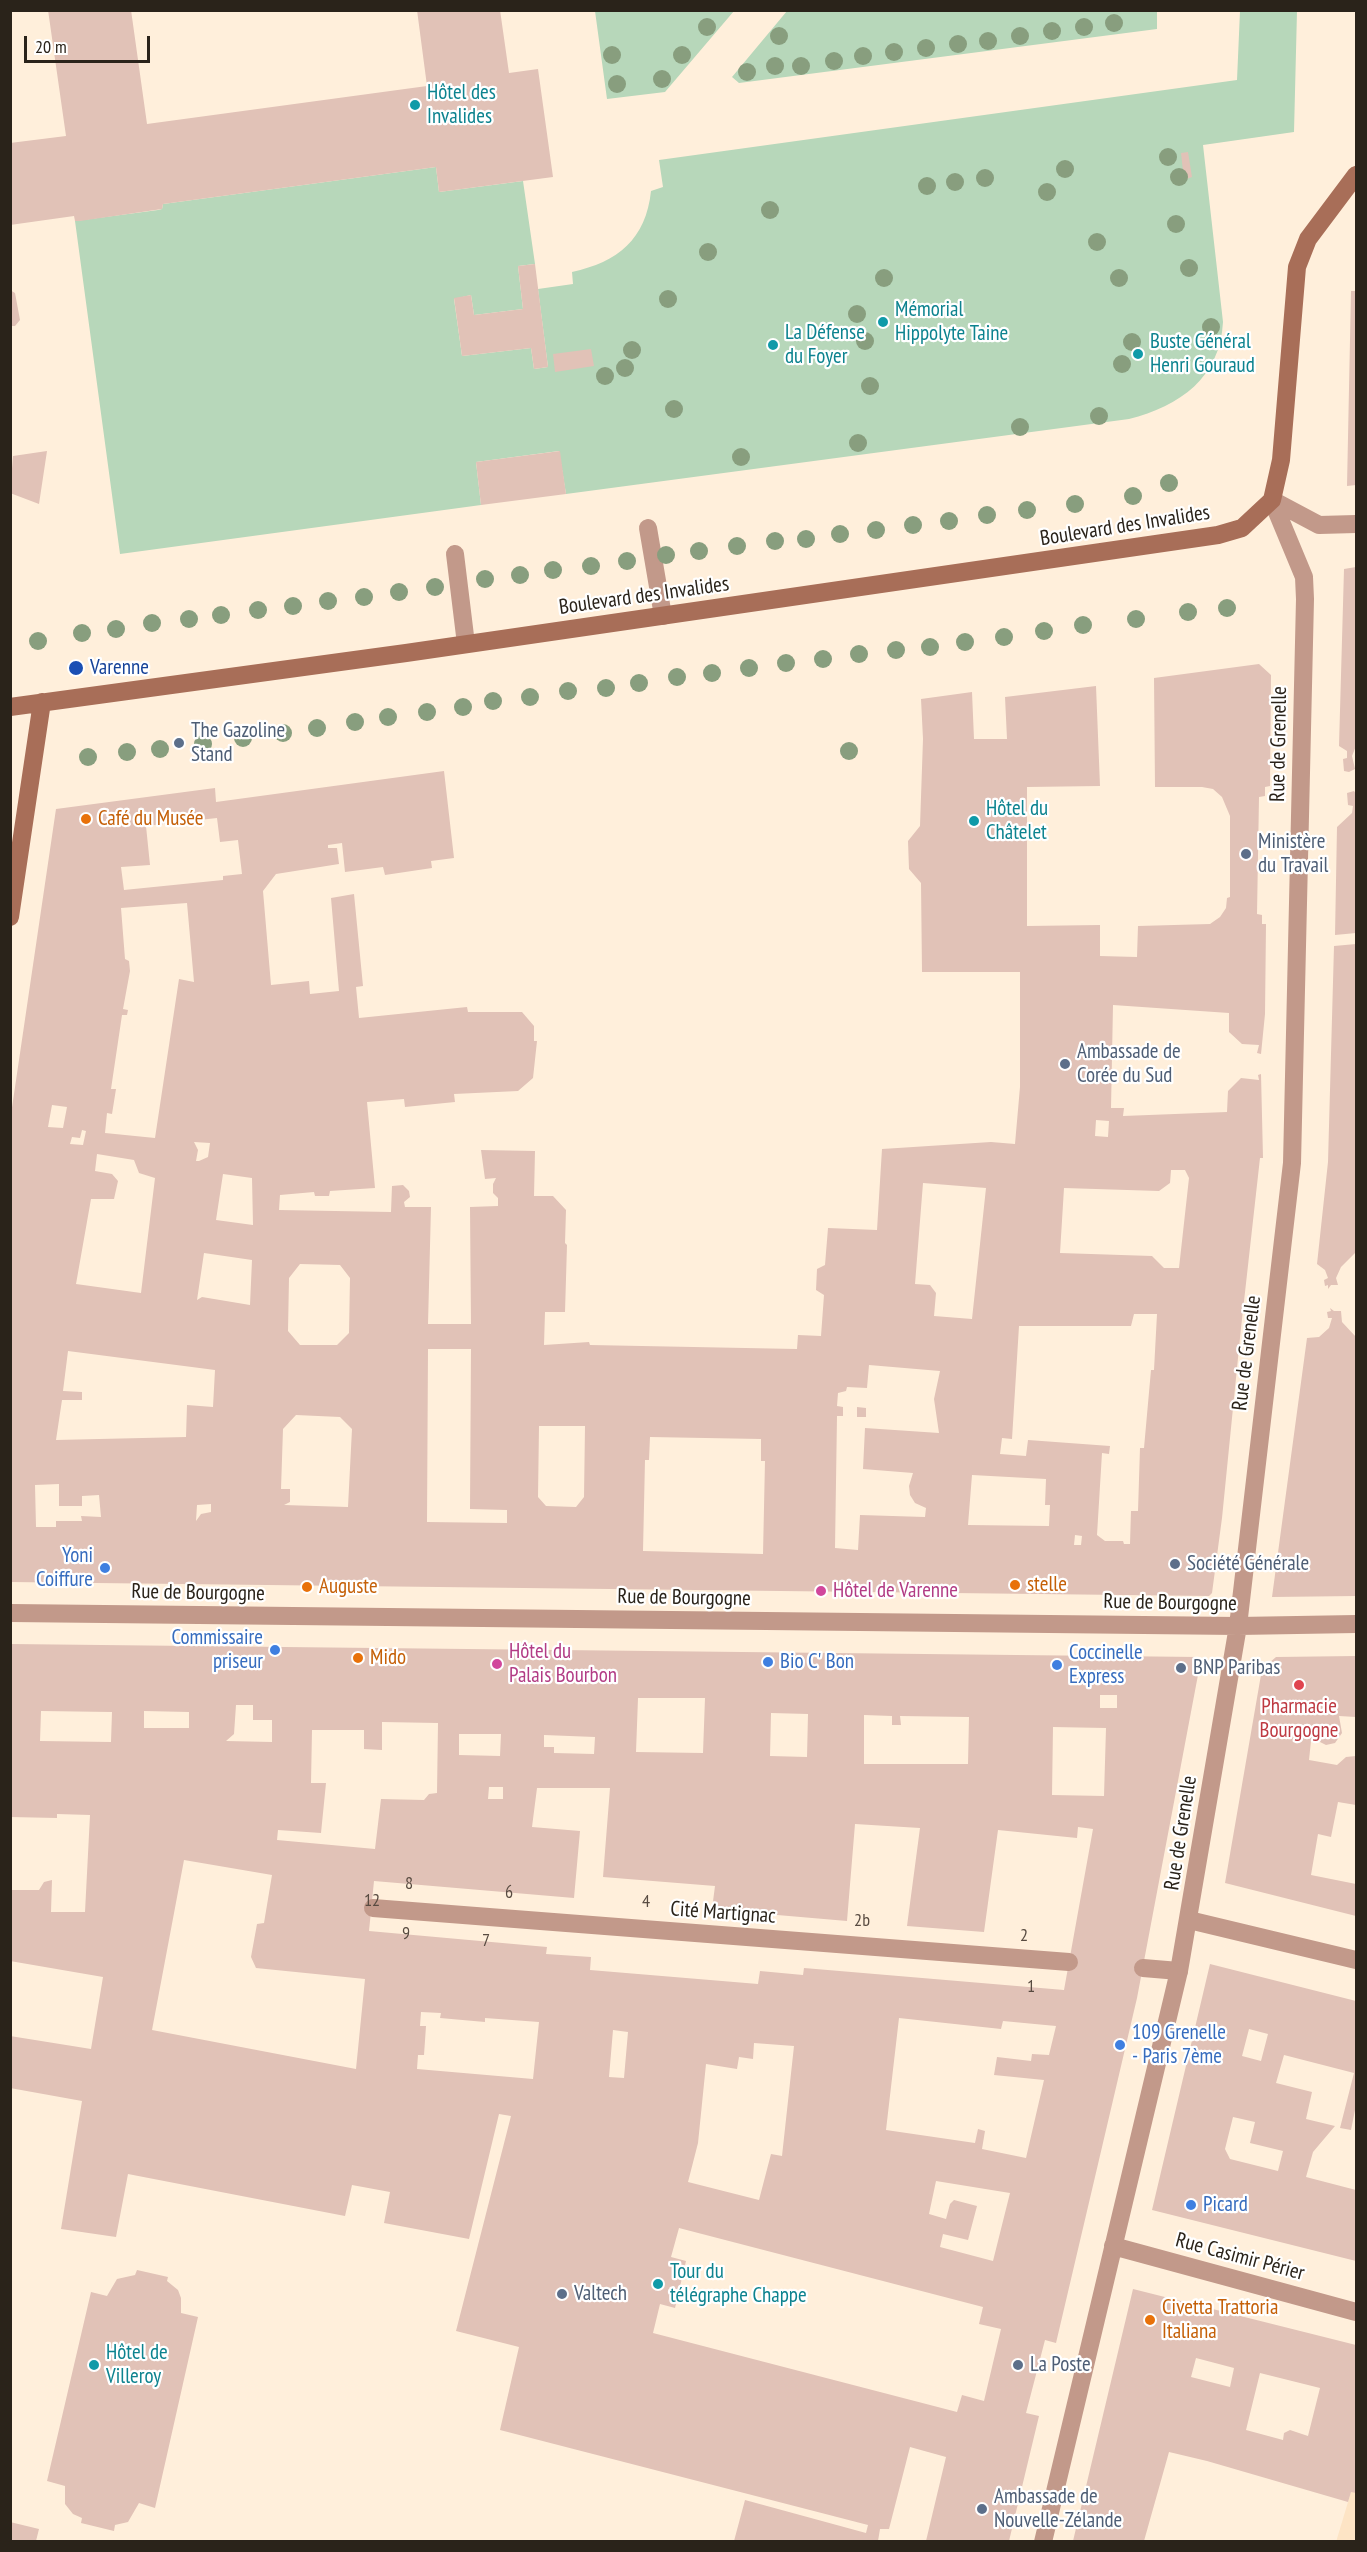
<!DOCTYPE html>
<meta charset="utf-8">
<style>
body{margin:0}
#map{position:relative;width:1367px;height:2552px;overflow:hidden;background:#ffefdb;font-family:"PT Sans Narrow",sans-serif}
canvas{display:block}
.frame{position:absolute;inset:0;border:12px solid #2a231a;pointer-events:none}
.scale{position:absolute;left:24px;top:36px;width:126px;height:27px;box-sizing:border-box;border:3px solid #2a231a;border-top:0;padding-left:8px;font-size:18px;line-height:21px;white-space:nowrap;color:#2a231a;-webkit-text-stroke:4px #fff;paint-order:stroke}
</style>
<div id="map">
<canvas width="1367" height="2552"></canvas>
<div class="frame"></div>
<div class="scale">20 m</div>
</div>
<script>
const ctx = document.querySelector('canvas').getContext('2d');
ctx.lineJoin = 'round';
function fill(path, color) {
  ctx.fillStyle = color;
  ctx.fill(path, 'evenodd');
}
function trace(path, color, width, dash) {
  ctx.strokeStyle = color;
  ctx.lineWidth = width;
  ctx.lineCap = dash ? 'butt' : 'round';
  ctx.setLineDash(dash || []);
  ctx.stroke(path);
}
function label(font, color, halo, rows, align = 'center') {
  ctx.font = font + ' "PT Sans Narrow",sans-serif';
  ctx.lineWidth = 4.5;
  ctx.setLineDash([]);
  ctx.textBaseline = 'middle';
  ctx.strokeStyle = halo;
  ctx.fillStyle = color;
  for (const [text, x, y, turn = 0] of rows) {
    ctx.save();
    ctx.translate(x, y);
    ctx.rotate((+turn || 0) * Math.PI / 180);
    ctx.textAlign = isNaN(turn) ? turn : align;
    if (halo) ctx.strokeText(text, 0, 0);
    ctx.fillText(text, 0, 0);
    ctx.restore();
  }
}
fill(new Path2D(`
 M 1356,2473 L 1356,2541 L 1336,2542 L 1348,2502 Z`), '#fde4c5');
fill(new Path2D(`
 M 595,11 L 595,10 L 734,11 L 665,92 L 607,99 Z
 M 787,11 L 1157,10 L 1157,29 L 739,83 L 732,77 Z
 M 1240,11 L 1297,11 L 1294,132 L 1203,145 L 1223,322 C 1220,378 1180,406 1129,419 L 566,494 L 559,451 L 476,462 L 481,505 L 120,554 L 75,221 L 158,210 L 162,209 L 163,204 L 436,167 L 439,192 L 523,181 L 535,264 L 518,266 L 523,309 L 474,315 L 471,295 L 454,299 L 462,356 L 531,348 L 534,369 L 548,367 L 538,289 L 573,284 L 572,272 C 618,262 646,239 651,191 L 663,187 L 659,160 L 1237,80 Z`), '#b7d7ba');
fill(new Path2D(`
 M 48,10 L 131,10 L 147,124 L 427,86 L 417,10 L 500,10 L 509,73 L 538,69 L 553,177 L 439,192 L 436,167 L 163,204 L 162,209 L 80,221 L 75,221 L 74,216 L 10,225 L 10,143 L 66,136 Z
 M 1188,152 L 1192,177 L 1184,180 L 1181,153 Z
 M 535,264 L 548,367 L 534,369 L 531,348 L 462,356 L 454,298 L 471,295 L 474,315 L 523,309 L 518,266 Z
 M 10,290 L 15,293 L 20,320 L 15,326 L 10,326 Z
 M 1351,291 L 1356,291 L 1356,485 L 1347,486 Z
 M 591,349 L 594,366 L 555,372 L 553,354 Z
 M 47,451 L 39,504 L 10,493 L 13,456 Z
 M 560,451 L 566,494 L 481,505 L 476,462 Z
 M 1356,567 L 1356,746 L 1352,756 L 1355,769 L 1349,772 L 1344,771 L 1343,759 L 1347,758 L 1347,751 L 1339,746 L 1344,569 Z
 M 1259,664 L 1271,675 L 1270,786 L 1265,787 L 1265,796 L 1259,797 L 1257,914 L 1262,915 L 1262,924 L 1266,924 L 1265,1014 L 1261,1054 L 1257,1053 L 1259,1045 L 1242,1044 L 1229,1032 L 1229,1013 L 1113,1005 L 1111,1108 L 1124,1108 L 1123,1116 L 1227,1112 L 1228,1091 L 1241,1078 L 1259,1080 L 1258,1075 L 1261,1074 L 1263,1158 L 1260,1158 L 1241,1328 L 1222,1518 L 1212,1593 L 1209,1596 L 10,1582 L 10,1121 L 56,809 L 215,788 L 216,802 L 444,771 L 454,858 L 431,861 L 432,868 L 385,875 L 383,867 L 345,872 L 342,843 L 328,845 L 328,848 L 337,848 L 339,864 L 276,874 L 263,891 L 271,985 L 309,981 L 310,994 L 339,991 L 331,898 L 354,894 L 363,986 L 356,987 L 359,1018 L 467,1007 L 468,1012 L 522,1012 L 534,1026 L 534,1041 L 537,1041 L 533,1078 L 518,1091 L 454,1094 L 455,1102 L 405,1107 L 404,1099 L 367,1102 L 375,1188 L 330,1191 L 329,1196 L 315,1196 L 314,1192 L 280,1195 L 279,1210 L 391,1212 L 392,1186 L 403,1185 L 409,1191 L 410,1197 L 404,1202 L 405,1207 L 431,1207 L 428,1324 L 471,1324 L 470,1207 L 498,1206 L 498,1198 L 493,1193 L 493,1184 L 496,1178 L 485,1179 L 481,1150 L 535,1151 L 534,1196 L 553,1196 L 566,1210 L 565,1243 L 567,1245 L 565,1312 L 545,1312 L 544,1345 L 589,1342 L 590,1345 L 797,1349 L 798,1335 L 821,1336 L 824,1295 L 816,1290 L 817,1269 L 825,1265 L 828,1228 L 877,1230 L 882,1149 L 991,1142 L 1015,1144 L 1020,1087 L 1020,972 L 922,972 L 921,883 L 909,869 L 908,841 L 920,826 L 923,739 L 921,699 L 972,692 L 974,739 L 1007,739 L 1005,697 L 1096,686 L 1100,786 L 1027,787 L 1027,926 L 1100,925 L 1100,956 L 1137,957 L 1138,926 L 1210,924 L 1220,917 L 1226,908 L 1227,898 L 1230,897 L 1230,816 L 1222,797 L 1213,789 L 1202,787 L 1155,787 L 1154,678 ZM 217,818 L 220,842 L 238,840 L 242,874 L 223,876 L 223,880 L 124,890 L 121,867 L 150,865 L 146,826 ZM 187,903 L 194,982 L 179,979 L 155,1138 L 105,1133 L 107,1113 L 112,1114 L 116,1089 L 111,1089 L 122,1015 L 127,1015 L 128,1010 L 123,1009 L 130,971 L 129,961 L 125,959 L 121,908 ZM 52,1105 L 67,1107 L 63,1128 L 48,1127 ZM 1096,1120 L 1109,1121 L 1108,1137 L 1095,1136 ZM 82,1130 L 86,1131 L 83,1145 L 70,1144 L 72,1137 L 80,1138 ZM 194,1142 L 210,1143 L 208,1157 L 199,1161 L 196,1161 L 198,1150 ZM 97,1154 L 134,1160 L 139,1173 L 155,1178 L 141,1293 L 76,1284 L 91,1199 L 114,1199 L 118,1181 L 112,1174 L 95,1171 ZM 1171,1170 L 1185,1170 L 1189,1178 L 1179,1268 L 1164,1268 L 1152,1256 L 1060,1253 L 1064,1188 L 1159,1191 L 1170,1183 ZM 223,1174 L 252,1178 L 253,1225 L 216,1220 ZM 923,1183 L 986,1188 L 972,1319 L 934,1316 L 936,1293 L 930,1285 L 915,1284 ZM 204,1253 L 252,1260 L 250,1305 L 202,1297 L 197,1300 ZM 300,1264 L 340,1265 L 350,1278 L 349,1333 L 337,1345 L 300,1345 L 288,1331 L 289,1278 ZM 1134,1314 L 1157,1314 L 1154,1370 L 1151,1370 L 1144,1448 L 1140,1448 L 1138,1511 L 1131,1511 L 1130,1544 L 1124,1544 L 1123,1541 L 1105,1541 L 1097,1535 L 1102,1453 L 1109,1454 L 1110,1446 L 1028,1440 L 1026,1456 L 1000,1454 L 1002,1438 L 1012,1439 L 1019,1326 L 1131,1326 ZM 428,1349 L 471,1349 L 470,1509 L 507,1510 L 507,1523 L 427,1522 ZM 68,1351 L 215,1370 L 213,1407 L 187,1405 L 186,1437 L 56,1440 L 62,1400 L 82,1400 L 82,1392 L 63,1391 ZM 869,1365 L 940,1371 L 934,1399 L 939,1433 L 865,1428 L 863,1469 L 913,1473 L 909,1486 L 910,1495 L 915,1503 L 926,1508 L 925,1517 L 860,1515 L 858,1550 L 835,1548 L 837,1416 L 843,1416 L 843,1407 L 837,1406 L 838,1393 L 846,1391 L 847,1387 L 867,1388 ZM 296,1415 L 340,1417 L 352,1429 L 348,1507 L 284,1505 L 290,1502 L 290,1489 L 281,1489 L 283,1429 ZM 539,1426 L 585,1426 L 584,1497 L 576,1507 L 546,1506 L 538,1497 ZM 650,1437 L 761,1439 L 761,1461 L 765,1461 L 763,1554 L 643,1551 L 645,1460 L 649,1460 ZM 972,1475 L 1046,1479 L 1045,1505 L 1050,1505 L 1049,1526 L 968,1525 ZM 59,1484 L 59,1506 L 82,1506 L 82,1496 L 99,1495 L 101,1517 L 81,1516 L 82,1521 L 56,1521 L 56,1527 L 36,1527 L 35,1485 ZM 211,1504 L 211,1512 L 201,1514 L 196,1521 L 197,1505 ZM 1075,1535 L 1082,1536 L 1081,1545 L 1074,1545 Z
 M 1354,791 L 1356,794 L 1356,933 L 1335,935 L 1337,827 L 1352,813 L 1353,806 L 1348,805 L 1347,793 Z
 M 1356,944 L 1356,1252 L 1341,1267 L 1336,1278 L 1338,1285 L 1331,1285 L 1328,1289 L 1328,1285 L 1325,1286 L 1324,1280 L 1328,1278 L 1325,1270 L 1317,1264 L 1328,1162 L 1334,946 Z
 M 1330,1308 L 1334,1311 L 1341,1311 L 1342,1322 L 1356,1337 L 1356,1596 L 1272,1597 L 1307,1338 L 1319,1337 L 1329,1328 L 1332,1318 L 1328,1318 L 1327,1312 L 1331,1311 Z
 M 857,1407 L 866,1408 L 866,1417 L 857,1417 Z
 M 10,1644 L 1199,1657 L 1201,1659 L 1137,1998 L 1056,2343 L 1045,2340 L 1026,2413 L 1039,2416 L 1009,2541 L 926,2541 L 946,2457 L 910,2447 L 889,2529 L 880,2529 L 878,2541 L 734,2541 L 745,2500 L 866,2533 L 868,2525 L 500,2430 L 519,2347 L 456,2331 L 511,2116 L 499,2114 L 469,2239 L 384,2223 L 390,2192 L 352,2185 L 345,2216 L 128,2174 L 116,2237 L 61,2229 L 82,2101 L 10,2088 L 10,2036 L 91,2049 L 103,1977 L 10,1961 L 10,1890 L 39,1890 L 44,1882 L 52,1880 L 51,1912 L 85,1912 L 90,1815 L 57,1814 L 57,1818 L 10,1817 ZM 1100,1695 L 1117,1695 L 1117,1708 L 1100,1708 ZM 638,1698 L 705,1698 L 703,1753 L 636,1752 ZM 236,1705 L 253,1705 L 253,1720 L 272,1720 L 272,1742 L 226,1741 L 234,1734 ZM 41,1711 L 112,1712 L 111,1742 L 40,1741 ZM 144,1711 L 189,1712 L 189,1728 L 144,1728 ZM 771,1713 L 808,1714 L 807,1757 L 770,1756 ZM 864,1715 L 892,1716 L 892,1725 L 901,1725 L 900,1716 L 969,1717 L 968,1764 L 864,1764 ZM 382,1722 L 438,1723 L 437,1793 L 429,1794 L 424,1800 L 381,1799 L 375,1849 L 277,1840 L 278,1830 L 321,1833 L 326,1783 L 311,1783 L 312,1730 L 364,1730 L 364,1749 L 382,1750 ZM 1053,1727 L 1106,1728 L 1104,1796 L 1052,1795 ZM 459,1734 L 501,1734 L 500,1756 L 459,1755 ZM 544,1735 L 595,1737 L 594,1754 L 554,1753 L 554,1747 L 544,1747 ZM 489,1787 L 503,1787 L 503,1799 L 488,1799 ZM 537,1788 L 610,1788 L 603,1877 L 715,1886 L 712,1909 L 731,1911 L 847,1921 L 855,1824 L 920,1828 L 907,1926 L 984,1932 L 998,1830 L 1077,1838 L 1078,1827 L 1093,1829 L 1064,1990 L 804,1968 L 803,1975 L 760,1971 L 758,1984 L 590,1970 L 591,1957 L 546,1954 L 547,1947 L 369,1931 L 374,1881 L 574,1898 L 580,1831 L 532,1827 ZM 184,1860 L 272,1875 L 264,1923 L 257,1924 L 251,1957 L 256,1968 L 365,1979 L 356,2069 L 152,2030 ZM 421,2012 L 441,2013 L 440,2018 L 485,2022 L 485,2018 L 539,2022 L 533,2079 L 417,2069 L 418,2055 L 424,2055 L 426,2026 L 420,2026 ZM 899,2018 L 1001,2029 L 1003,2021 L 1056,2026 L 1049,2055 L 1032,2054 L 1031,2061 L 997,2057 L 994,2075 L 1044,2080 L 1026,2158 L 982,2149 L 985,2131 L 978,2129 L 975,2143 L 886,2130 ZM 613,2030 L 628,2032 L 624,2078 L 609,2077 ZM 754,2043 L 794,2046 L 782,2156 L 771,2154 L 759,2200 L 688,2182 L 698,2143 L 706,2064 L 737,2069 L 739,2057 L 753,2059 ZM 936,2181 L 1010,2193 L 993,2261 L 940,2247 L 943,2234 L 968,2240 L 977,2206 L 954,2200 L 950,2204 L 946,2219 L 929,2214 ZM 679,2228 L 983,2307 L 979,2324 L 1001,2329 L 984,2401 L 962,2395 L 957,2412 L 653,2333 L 660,2304 L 675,2308 L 686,2261 L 671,2257 Z
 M 1356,1656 L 1356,1717 L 1339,1716 L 1342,1733 L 1335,1743 L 1326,1745 L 1316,1740 L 1311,1741 L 1309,1760 L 1337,1765 L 1346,1757 L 1356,1756 L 1356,1805 L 1338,1802 L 1331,1837 L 1318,1834 L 1311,1875 L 1356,1884 L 1356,1916 L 1225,1883 L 1262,1669 L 1276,1657 Z
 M 1210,1964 L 1356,2001 L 1356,2105 L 1351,2130 L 1340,2128 L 1354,2073 L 1284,2055 L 1276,2083 L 1312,2092 L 1306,2119 L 1335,2126 L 1313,2152 L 1306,2177 L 1356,2190 L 1356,2261 L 1152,2210 ZM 1249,2029 L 1268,2034 L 1261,2061 L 1242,2056 ZM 1233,2117 L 1255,2122 L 1250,2143 L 1283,2151 L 1278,2171 L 1230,2159 L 1225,2149 Z
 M 137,2270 L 168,2277 L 167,2281 L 178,2290 L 181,2298 L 181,2313 L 198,2317 L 155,2508 L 139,2503 L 128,2522 L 115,2525 L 114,2531 L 81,2523 L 82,2518 L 73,2514 L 65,2504 L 65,2486 L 47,2481 L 91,2292 L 107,2296 L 117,2279 L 135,2275 Z
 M 1133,2289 L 1356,2345 L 1356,2493 L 1351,2492 L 1348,2502 L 1207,2461 L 1169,2452 L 1144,2541 L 1073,2541 ZM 1196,2358 L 1234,2368 L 1230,2387 L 1191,2377 ZM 1260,2373 L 1320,2388 L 1308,2436 L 1290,2430 L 1284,2433 L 1283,2440 L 1246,2430 Z
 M 10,2522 L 39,2529 L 36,2541 L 10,2541 Z`), '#e1c2b7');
trace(new Path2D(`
 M 648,528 L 663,616
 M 455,554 L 466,644
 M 373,1908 L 1069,1962
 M 1143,1968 L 1179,1971`), '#c2998a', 18);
trace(new Path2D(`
 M 1272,500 L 1319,525 L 1356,524
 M 10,1613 L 1238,1626 L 1356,1624
 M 1189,1920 L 1356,1960
 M 1113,2246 L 1356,2312
 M 1043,2542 L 1179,1971 L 1238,1626 L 1292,1163 L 1305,599 L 1304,577 L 1272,500`), '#c2998a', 18);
trace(new Path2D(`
 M 10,707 L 406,653 L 1218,535 L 1242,528 L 1272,500 L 1281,460 L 1297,267 L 1308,239 L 1356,175
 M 10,917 L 42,702`), '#a86e58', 18);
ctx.fillStyle = '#889e7e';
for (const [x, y] of [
 [1114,23],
 [707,27],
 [1084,27],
 [1052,31],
 [779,36],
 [1020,36],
 [988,41],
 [958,44],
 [926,48],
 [894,52],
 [612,55],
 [682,55],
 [863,56],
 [834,61],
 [775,66],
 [801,66],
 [747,72],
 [662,79],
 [617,84],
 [1168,157],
 [1065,169],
 [1179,177],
 [985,178],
 [955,182],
 [927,186],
 [1047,192],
 [770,210],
 [1176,224],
 [1097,242],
 [708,252],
 [1189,268],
 [884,278],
 [1119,278],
 [668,299],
 [857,314],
 [1211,327],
 [865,341],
 [1132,342],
 [632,350],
 [1122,364],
 [625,368],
 [605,376],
 [870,386],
 [674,409],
 [1099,416],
 [1020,427],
 [858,443],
 [741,457],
 [1169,483],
 [1133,496],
 [1075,504],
 [1027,510],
 [987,515],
 [949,521],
 [913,525],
 [876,530],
 [840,534],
 [806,539],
 [775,541],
 [737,546],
 [699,551],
 [666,555],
 [627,561],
 [591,566],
 [553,570],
 [520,575],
 [485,579],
 [435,587],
 [399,592],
 [364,597],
 [328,601],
 [293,606],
 [1227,608],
 [258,610],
 [1188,612],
 [221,615],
 [189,619],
 [1136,619],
 [152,623],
 [1083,625],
 [116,629],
 [1044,631],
 [82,633],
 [1004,637],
 [38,641],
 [965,642],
 [930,647],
 [896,650],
 [859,654],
 [823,659],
 [786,663],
 [749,668],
 [712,673],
 [677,677],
 [639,683],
 [606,688],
 [568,691],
 [530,697],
 [493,701],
 [463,707],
 [427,712],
 [388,717],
 [355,722],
 [317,728],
 [283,733],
 [243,738],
 [203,744],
 [160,749],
 [849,751],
 [127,752],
 [88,757]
]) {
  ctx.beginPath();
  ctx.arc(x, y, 9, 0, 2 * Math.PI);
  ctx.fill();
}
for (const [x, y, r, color] of [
 [415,105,6,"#0f9aa8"],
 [883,322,6,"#0f9aa8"],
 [773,345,6,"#0f9aa8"],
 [1138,354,6,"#0f9aa8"],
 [76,668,8,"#1a4fb4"],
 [179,743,6,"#5c6f8a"],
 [86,819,6,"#e8710a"],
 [974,821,6,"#0f9aa8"],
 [1246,854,6,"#5c6f8a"],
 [1065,1064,6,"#5c6f8a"],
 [1175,1564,6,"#5c6f8a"],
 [105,1568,6,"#3f7fe0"],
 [1015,1585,6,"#e8710a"],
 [307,1587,6,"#e8710a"],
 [821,1591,6,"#d1479c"],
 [275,1650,6,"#3f7fe0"],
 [358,1658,6,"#e8710a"],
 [768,1662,6,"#3f7fe0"],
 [497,1664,6,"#d1479c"],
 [1057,1665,6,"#3f7fe0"],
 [1181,1668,6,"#5c6f8a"],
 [1299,1685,6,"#e0444e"],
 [1120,2045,6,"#3f7fe0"],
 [1191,2205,6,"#3f7fe0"],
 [658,2284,6,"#0f9aa8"],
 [562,2294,6,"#5c6f8a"],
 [1150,2320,6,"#e8710a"],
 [94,2365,6,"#0f9aa8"],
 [1018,2365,6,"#5c6f8a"],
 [982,2509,6,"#5c6f8a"]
]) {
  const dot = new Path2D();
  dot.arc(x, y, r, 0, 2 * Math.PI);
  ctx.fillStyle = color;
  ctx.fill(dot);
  trace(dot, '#fff', 2);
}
label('18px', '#584b41', null, [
 ["8",409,1884],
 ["6",509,1893],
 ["12",372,1901],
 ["4",646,1902],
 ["2b",862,1921],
 ["9",406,1934],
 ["2",1024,1936],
 ["7",486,1941],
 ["1",1031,1987]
]);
label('21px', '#0d838f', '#fff', [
 ["Hôtel des",427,93],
 ["Invalides",427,117],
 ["Mémorial",895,310],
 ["Hippolyte Taine",895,334],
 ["La Défense",785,333],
 ["du Foyer",785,357],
 ["Buste Général",1150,342],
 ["Henri Gouraud",1150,366],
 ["Hôtel du",986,809],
 ["Châtelet",986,833],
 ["Tour du",670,2272],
 ["télégraphe Chappe",670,2296],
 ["Hôtel de",106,2353],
 ["Villeroy",106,2377]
], 'left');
label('21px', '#2a231a', '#fff', [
 ["Boulevard des Invalides",1125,526,-9],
 ["Boulevard des Invalides",644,596,-8],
 ["Rue de Grenelle",1279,744,-89],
 ["Rue de Grenelle",1247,1353,-83],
 ["Rue de Bourgogne",198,1593,1],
 ["Rue de Bourgogne",684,1598,1],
 ["Rue de Bourgogne",1170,1603,1],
 ["Rue de Grenelle",1181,1833,-81],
 ["Cité Martignac",723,1913,4],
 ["Rue Casimir Périer",1240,2257,15]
]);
label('21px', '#164399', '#fff', [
 ["Varenne",90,668]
], 'left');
label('21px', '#4e5e75', '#fff', [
 ["The Gazoline",191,731],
 ["Stand",191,755],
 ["Ministère",1258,842],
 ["du Travail",1258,866],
 ["Ambassade de",1077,1052],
 ["Corée du Sud",1077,1076],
 ["Société Générale",1187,1564],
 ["BNP Paribas",1193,1668],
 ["Valtech",574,2294],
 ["La Poste",1030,2365],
 ["Ambassade de",994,2497],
 ["Nouvelle-Zélande",994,2521]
], 'left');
label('21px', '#c56008', '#fff', [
 ["Café du Musée",98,819],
 ["stelle",1027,1585],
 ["Auguste",319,1587],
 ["Mido",370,1658],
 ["Civetta Trattoria",1162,2308],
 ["Italiana",1162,2332]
], 'left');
label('21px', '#366cbe', '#fff', [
 ["Yoni",93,1556,"right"],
 ["Coiffure",93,1580,"right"],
 ["Commissaire",263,1638,"right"],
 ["priseur",263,1662,"right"],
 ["Coccinelle",1069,1653],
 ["Express",1069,1677],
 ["Bio C' Bon",780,1662],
 ["109 Grenelle",1132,2033],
 ["- Paris 7ème",1132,2057],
 ["Picard",1203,2205]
], 'left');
label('21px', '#b23c85', '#fff', [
 ["Hôtel de Varenne",833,1591],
 ["Hôtel du",509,1652],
 ["Palais Bourbon",509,1676]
], 'left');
label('21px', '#be3a42', '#fff', [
 ["Pharmacie",1299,1707],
 ["Bourgogne",1299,1731]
]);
</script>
